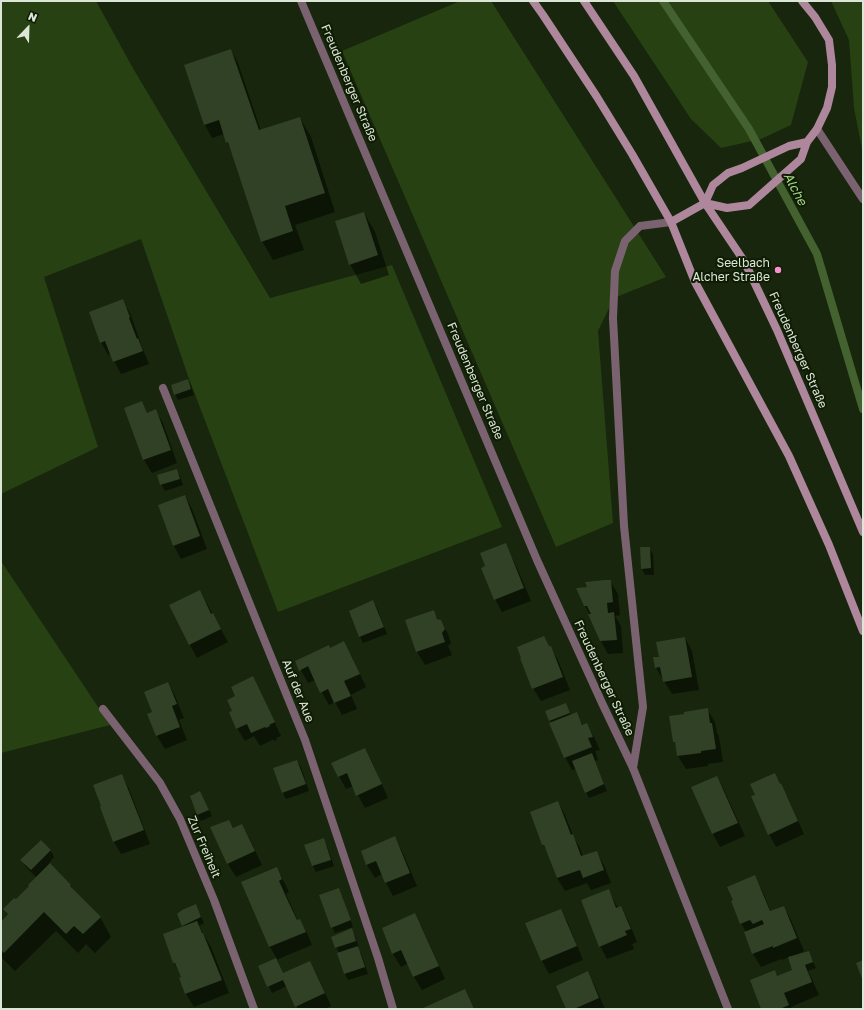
<!DOCTYPE html>
<meta charset="utf-8">
<style>
body{margin:0}
#map{position:relative;width:864px;height:1010px;overflow:hidden;background:#17260c;font-family:"Golos Text",sans-serif}
canvas{display:block}
.frame{position:absolute;inset:0;border:2px solid #dce6d6;pointer-events:none}
.north{position:absolute;left:8px;top:8px;width:40px;height:40px;-webkit-text-stroke:3px #0e1c04;paint-order:stroke;rotate:23deg;font-size:11px;font-weight:700;line-height:16px;text-align:center;color:#dce6d6}
.north::after{content:'';display:block;margin:auto;width:14px;height:18px;background:#dce6d6;clip-path:polygon(50% 0,100% 100%,50% 72%,0 100%)}
</style>
<div id="map">
<canvas width="864" height="1010"></canvas>
<div class="frame"></div>
<div class="north">N</div>
</div>
<script>
const ctx = document.querySelector('canvas').getContext('2d');
ctx.lineJoin = 'round';
function fill(path, color) {
  ctx.fillStyle = color;
  ctx.fill(path, 'evenodd');
}
function trace(path, color, width, dash) {
  ctx.strokeStyle = color;
  ctx.lineWidth = width;
  ctx.lineCap = dash ? 'butt' : 'round';
  ctx.setLineDash(dash || []);
  ctx.stroke(path);
}
function label(font, color, halo, rows, align = 'center') {
  ctx.font = font + ' "Golos Text",sans-serif';
  ctx.lineWidth = 4;
  ctx.setLineDash([]);
  ctx.textBaseline = 'middle';
  ctx.strokeStyle = halo;
  ctx.fillStyle = color;
  for (const [text, x, y, turn = 0] of rows) {
    ctx.save();
    ctx.translate(x, y);
    ctx.rotate((+turn || 0) * Math.PI / 180);
    ctx.textAlign = isNaN(turn) ? turn : align;
    if (halo) ctx.strokeText(text, 0, 0);
    ctx.fillText(text, 0, 0);
    ctx.restore();
  }
}
fill(new Path2D(`
 M 1,1 L 96,1 L 134,70 L 270,298 L 392,265 L 502,527 L 278,612 L 188,376 L 141,239 L 44,277 L 98,447 L 1,494 Z
 M 460,1 L 491,1 L 666,277 L 614,298 L 598,331 L 613,523 L 556,547 L 342,51 Z
 M 613,1 L 768,1 L 808,62 L 791,125 L 761,139 L 721,148 L 691,119 Z
 M 831,1 L 863,1 L 863,154 L 854,108 L 849,40 Z
 M 1,561 L 110,725 L 1,753 Z`), '#274113');
fill(new Path2D(`
 M 231,50 L 238,63 L 261,131 L 300,118 L 311,137 L 335,212 L 295,225 L 304,250 L 273,260 L 262,241 L 234,155 L 227,142 L 224,134 L 212,138 L 205,125 Z
 M 364,213 L 375,232 L 389,275 L 361,284 L 350,264 Z
 M 122,300 L 130,313 L 142,347 L 149,364 L 121,374 L 114,361 L 111,354 L 108,355 L 101,342 Z
 M 187,380 L 191,386 L 194,395 L 178,400 L 175,394 Z
 M 142,402 L 147,413 L 155,410 L 163,423 L 177,463 L 152,473 L 144,460 L 125,408 Z
 M 176,470 L 180,476 L 183,485 L 165,491 L 161,484 Z
 M 185,496 L 192,509 L 207,549 L 181,559 L 174,546 L 159,506 Z
 M 649,548 L 653,554 L 654,575 L 645,575 L 642,569 Z
 M 512,558 L 518,570 L 531,601 L 502,612 L 495,599 Z
 M 610,581 L 618,594 L 620,615 L 615,616 L 621,626 L 623,653 L 608,654 L 601,641 L 590,615 L 585,606 L 588,588 Z
 M 200,591 L 228,642 L 197,658 L 190,645 Z
 M 373,602 L 377,608 L 387,634 L 363,643 L 360,637 L 350,611 Z
 M 433,611 L 439,621 L 441,621 L 448,634 L 451,643 L 448,646 L 452,655 L 425,665 L 417,652 L 406,620 Z
 M 685,638 L 692,651 L 699,690 L 672,694 L 656,668 L 660,658 Z
 M 344,642 L 351,655 L 366,687 L 351,695 L 357,709 L 342,715 L 335,702 L 329,705 L 315,680 L 308,683 L 296,661 L 330,649 Z
 M 549,647 L 550,647 L 558,660 L 570,690 L 541,701 L 533,688 Z
 M 168,683 L 175,696 L 184,718 L 179,720 L 187,740 L 165,749 L 157,736 L 148,715 L 153,713 Z
 M 260,691 L 281,736 L 276,738 L 277,740 L 274,741 L 274,739 L 260,746 L 254,736 L 245,741 L 237,728 L 233,711 L 237,696 Z
 M 566,704 L 571,715 L 576,713 L 583,725 L 586,724 L 594,737 L 600,750 L 595,751 L 598,760 L 595,761 L 607,791 L 589,798 L 586,792 L 576,769 L 572,770 L 565,757 L 550,720 Z
 M 707,709 L 715,722 L 717,733 L 719,737 L 723,762 L 708,764 L 708,766 L 686,769 L 678,756 L 677,746 L 674,741 L 685,714 Z
 M 365,749 L 372,762 L 388,798 L 365,808 L 353,786 L 346,789 L 339,776 Z
 M 297,761 L 301,767 L 309,791 L 286,799 L 283,793 Z
 M 122,776 L 129,789 L 150,844 L 121,854 L 114,842 Z
 M 717,777 L 724,790 L 745,836 L 720,847 L 713,834 Z
 M 780,785 L 788,798 L 804,834 L 776,847 L 769,834 L 757,795 Z
 M 200,792 L 212,816 L 201,821 L 198,815 L 191,796 Z
 M 558,802 L 565,815 L 574,838 L 580,848 L 583,857 L 596,852 L 604,865 L 611,883 L 591,890 L 587,883 L 565,891 L 557,878 L 549,854 L 543,845 L 531,813 Z
 M 229,821 L 234,829 L 241,825 L 249,838 L 262,865 L 236,877 L 228,864 L 211,828 Z
 M 395,838 L 402,851 L 417,886 L 393,896 L 386,883 L 382,874 L 375,878 L 367,865 L 362,852 Z
 M 324,839 L 327,846 L 334,866 L 316,872 L 313,866 L 305,846 Z
 M 41,841 L 51,851 L 54,857 L 49,863 L 70,885 L 74,891 L 100,917 L 111,937 L 95,953 L 86,944 L 78,953 L 56,931 L 15,971 L 1,957 L 1,923 L 8,916 L 5,909 L 16,901 L 30,887 L 36,877 L 25,866 L 22,860 Z
 M 277,868 L 289,892 L 286,894 L 298,921 L 300,920 L 307,933 L 312,945 L 276,960 L 283,974 L 310,962 L 317,975 L 331,1006 L 326,1009 L 298,1009 L 287,986 L 272,993 L 259,967 L 277,959 L 270,947 L 243,883 Z
 M 755,877 L 762,890 L 771,912 L 784,907 L 791,920 L 804,951 L 796,955 L 796,956 L 808,952 L 816,968 L 808,971 L 812,979 L 819,995 L 791,1007 L 792,1009 L 763,1009 L 774,971 L 778,977 L 793,971 L 789,957 L 782,960 L 781,959 L 761,967 L 753,954 L 745,932 L 746,932 L 741,923 Z
 M 339,889 L 342,896 L 353,927 L 350,928 L 355,936 L 359,947 L 358,948 L 361,953 L 368,974 L 348,980 L 345,974 L 339,953 L 332,938 L 350,930 L 350,928 L 335,933 L 332,927 Z
 M 608,890 L 618,908 L 621,907 L 628,920 L 637,942 L 632,944 L 634,949 L 607,959 L 600,946 Z
 M 560,910 L 568,923 L 583,960 L 549,974 L 542,961 L 526,924 Z
 M 199,912 L 204,923 L 199,926 L 211,947 L 229,993 L 194,1007 L 186,994 L 180,978 L 182,977 L 181,975 L 174,963 L 168,948 L 184,927 L 178,915 Z
 M 414,915 L 422,928 L 445,979 L 422,990 L 414,977 L 408,963 L 401,967 L 393,954 L 383,929 Z
 M 588,973 L 595,986 L 605,1009 L 567,1009 Z`), '#0007');
trace(new Path2D(`
 M 663,1 L 749,129 L 817,254 L 863,409`), '#446230', 8);
fill(new Path2D(`
 M 231,49 L 259,130 L 300,117 L 325,193 L 285,206 L 293,231 L 261,242 L 228,142 L 226,143 L 219,120 L 204,125 L 184,65 Z
 M 364,212 L 378,255 L 349,265 L 335,221 Z
 M 123,299 L 130,317 L 129,318 L 137,339 L 138,338 L 143,351 L 113,362 L 105,341 L 100,343 L 89,312 Z
 M 188,379 L 191,389 L 174,395 L 171,385 Z
 M 142,401 L 147,413 L 156,409 L 171,450 L 143,460 L 124,408 Z
 M 177,469 L 180,479 L 160,485 L 157,475 Z
 M 185,495 L 200,536 L 173,546 L 158,505 Z
 M 506,543 L 524,588 L 494,600 L 481,568 L 485,566 L 480,553 Z
 M 640,547 L 650,547 L 651,568 L 641,569 Z
 M 605,580 L 611,580 L 613,602 L 607,603 L 608,613 L 614,612 L 617,640 L 600,641 L 588,614 L 591,614 L 587,606 L 584,606 L 576,588 L 587,587 L 585,582 Z
 M 200,590 L 211,614 L 213,613 L 221,629 L 189,645 L 169,605 Z
 M 373,600 L 384,627 L 359,637 L 349,611 Z
 M 434,610 L 437,619 L 441,620 L 445,629 L 442,633 L 445,642 L 416,652 L 405,620 Z
 M 544,636 L 549,646 L 551,646 L 563,677 L 532,689 L 520,658 L 521,658 L 517,647 Z
 M 685,637 L 692,677 L 663,682 L 660,667 L 655,668 L 653,657 L 659,657 L 656,642 Z
 M 344,641 L 360,674 L 344,681 L 351,696 L 334,703 L 328,689 L 320,693 L 308,666 L 299,671 L 295,661 L 329,645 L 330,648 Z
 M 253,676 L 275,722 L 269,725 L 270,726 L 266,728 L 265,727 L 251,733 L 247,724 L 236,729 L 229,712 L 232,711 L 227,700 L 235,696 L 231,687 Z
 M 168,682 L 177,704 L 172,706 L 180,727 L 156,736 L 147,714 L 152,712 L 144,692 Z
 M 566,703 L 570,713 L 549,721 L 545,711 Z
 M 708,708 L 710,723 L 712,723 L 716,749 L 701,751 L 701,753 L 677,756 L 675,742 L 673,742 L 669,716 L 684,714 L 684,712 Z
 M 577,712 L 582,725 L 587,723 L 593,737 L 588,738 L 592,747 L 564,758 L 549,723 Z
 M 365,748 L 382,784 L 356,796 L 347,773 L 338,777 L 331,763 Z
 M 592,753 L 604,784 L 585,793 L 572,761 Z
 M 297,760 L 306,784 L 282,793 L 273,768 Z
 M 775,773 L 780,784 L 781,783 L 798,821 L 768,835 L 751,796 L 755,795 L 750,784 Z
 M 122,774 L 144,830 L 113,842 L 100,807 L 101,806 L 93,785 Z
 M 717,776 L 738,823 L 712,834 L 691,787 Z
 M 200,791 L 209,810 L 197,815 L 190,796 Z
 M 558,801 L 571,835 L 573,834 L 581,856 L 597,851 L 604,870 L 583,878 L 580,870 L 557,878 L 544,845 L 542,845 L 530,812 Z
 M 229,820 L 233,828 L 242,824 L 255,851 L 227,864 L 210,827 Z
 M 395,836 L 410,873 L 385,883 L 376,861 L 366,865 L 361,851 Z
 M 324,838 L 331,860 L 312,866 L 304,845 Z
 M 41,840 L 51,850 L 31,870 L 20,860 Z
 M 50,863 L 71,885 L 70,886 L 101,917 L 83,934 L 74,926 L 66,934 L 44,912 L 4,953 L 1,950 L 1,922 L 8,914 L 3,909 L 14,898 L 16,899 L 29,886 L 28,885 Z
 M 277,867 L 282,879 L 279,881 L 288,901 L 297,920 L 300,919 L 306,932 L 269,947 L 241,882 Z
 M 755,875 L 770,911 L 784,906 L 797,938 L 773,948 L 773,946 L 752,954 L 744,932 L 764,924 L 762,920 L 753,924 L 750,920 L 740,924 L 731,901 L 733,900 L 727,887 Z
 M 339,888 L 351,920 L 331,928 L 319,895 Z
 M 609,889 L 616,908 L 621,906 L 631,929 L 625,931 L 627,935 L 599,947 L 581,900 Z
 M 196,904 L 201,917 L 182,926 L 177,914 L 182,910 Z
 M 561,909 L 577,946 L 541,961 L 525,923 Z
 M 415,913 L 439,966 L 413,977 L 401,950 L 392,954 L 382,928 Z
 M 197,921 L 202,933 L 203,933 L 222,980 L 185,994 L 179,978 L 181,977 L 175,963 L 173,963 L 163,934 Z
 M 352,928 L 356,941 L 335,948 L 331,937 Z
 M 358,946 L 365,967 L 344,974 L 337,953 Z
 M 809,951 L 813,962 L 805,965 L 812,982 L 784,993 L 789,1005 L 780,1009 L 761,1009 L 750,980 L 775,970 L 777,976 L 792,970 L 788,957 Z
 M 276,958 L 283,973 L 310,961 L 325,993 L 295,1007 L 283,980 L 267,987 L 258,966 Z
 M 863,960 L 863,981 L 856,963 Z
 M 588,971 L 599,998 L 574,1009 L 566,1009 L 556,986 Z
 M 465,989 L 474,1009 L 421,1009 Z`), '#304126');
trace(new Path2D(`
 M 613,318 L 615,271 L 625,241 L 640,226 L 671,222`), '#7b6270', 8);
trace(new Path2D(`
 M 301,1 L 537,560 L 602,703 L 633,768 L 728,1009
 M 817,129 L 863,199
 M 613,318 L 624,526 L 643,707 L 633,768
 M 163,388 L 259,627 L 305,740 L 378,958 L 393,1009
 M 103,709 L 160,783 L 180,819 L 214,900 L 254,1009`), '#7b6270', 8);
trace(new Path2D(`
 M 533,1 L 543,15 L 597,97 L 632,154 L 671,222 L 695,282 L 789,456 L 829,545 L 863,631
 M 584,1 L 634,76 L 705,203 L 742,258 L 748,269 L 777,330 L 863,532
 M 705,203 L 727,208 L 749,205 L 801,159 L 807,142 L 817,129 L 827,108 L 832,87 L 832,65 L 829,40 L 815,17 L 802,1
 M 705,203 L 713,185 L 728,173 L 742,168 L 789,146 L 807,142
 M 671,222 L 705,203`), '#ae879d', 8);
for (const [x, y, r, color] of [
 [778,270,4,"#f790cd"]
]) {
  const dot = new Path2D();
  dot.arc(x, y, r, 0, 2 * Math.PI);
  ctx.fillStyle = color;
  ctx.fill(dot);
  trace(dot, '#0e1c04', 1.5);
}
label('12px', '#dce6d6', '#0e1c04', [
 ["Freudenberger Straße",349,83,67],
 ["Freudenberger Straße",798,350,66],
 ["Freudenberger Straße",475,381,67],
 ["Freudenberger Straße",604,678,65],
 ["Auf der Aue",298,691,68],
 ["Zur Freiheit",204,847,67]
]);
label('12px', '#dce6d6', '#0e1c04', [
 ["Seelbach",770,263],
 ["Alcher Straße",770,277]
], 'right');
label('italic 13px', '#a5d488', '#0e1c04', [
 ["Alche",795,189,62]
]);
</script>
